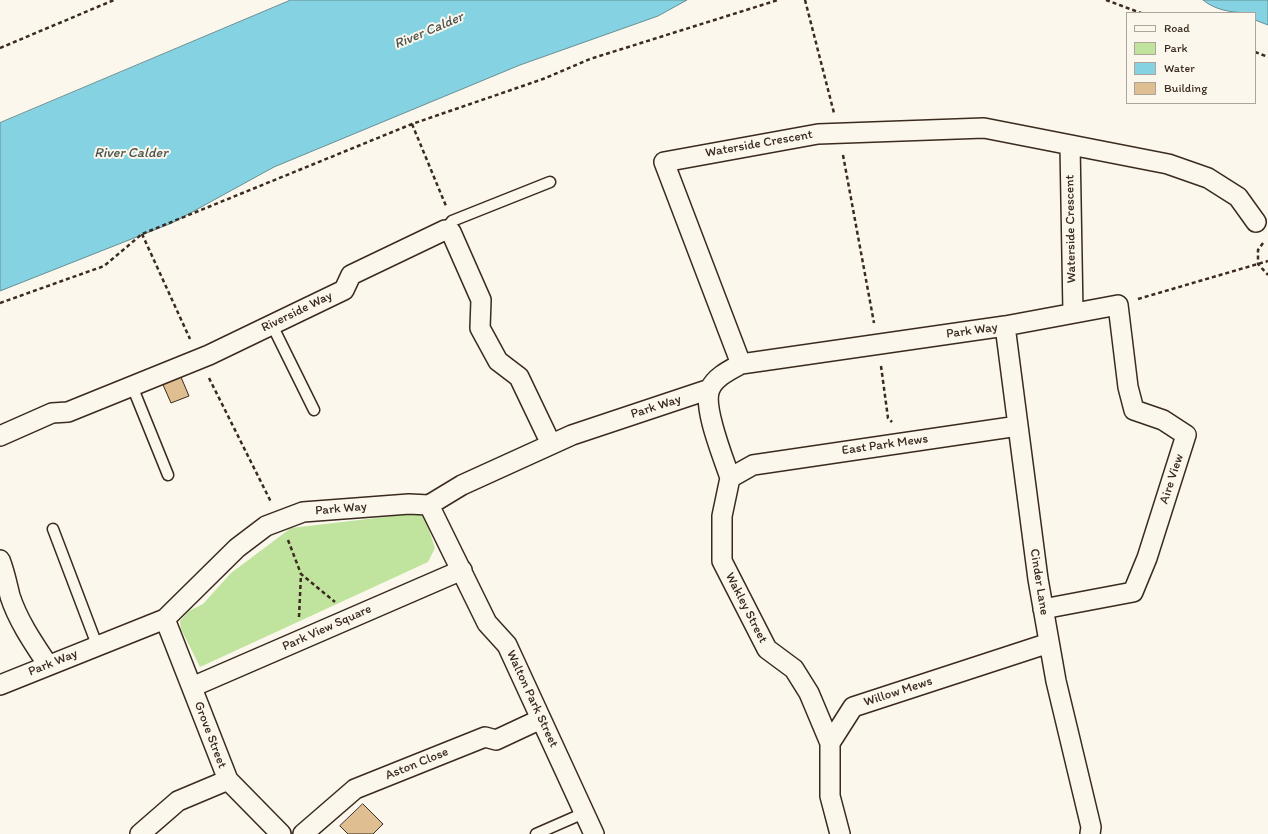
<!DOCTYPE html>
<style>
body{margin:0}
#map{position:relative;width:1268px;height:834px;overflow:hidden;background:#fbf7ec;font-family:Itim,sans-serif}
canvas{display:block}
.legend{position:absolute;left:1126px;top:12px;width:130px;height:92px;box-sizing:border-box;background:#fbf7ec;border:1px solid #aea59a;margin:0;padding:5px 7px;list-style:none;font-size:12px;color:#3b2a1e}
.legend li{display:flex;align-items:center;gap:8px;height:20px}
.legend b{width:20px;border:1px solid #aea59a}
</style>
<div id="map">
<canvas width="1268" height="834"></canvas>
<ul class="legend">
<li><b style="height:5px;background:#fbf7ec"></b>Road</li>
<li><b style="height:11px;background:#c0e49d"></b>Park</li>
<li><b style="height:11px;background:#84d2e2"></b>Water</li>
<li><b style="height:11px;background:#dfbf92"></b>Building</li>
</ul>
</div>
<script>
const ctx = document.querySelector('canvas').getContext('2d');
ctx.lineJoin = 'round';
function fill(path, color) {
  ctx.fillStyle = color;
  ctx.fill(path, 'evenodd');
}
function trace(path, color, width, dash) {
  ctx.strokeStyle = color;
  ctx.lineWidth = width;
  ctx.lineCap = dash ? 'butt' : 'round';
  ctx.setLineDash(dash || []);
  ctx.stroke(path);
}
function label(font, color, halo, rows, align = 'center') {
  ctx.font = font + ' Itim,sans-serif';
  ctx.lineWidth = 4;
  ctx.setLineDash([]);
  ctx.textBaseline = 'middle';
  ctx.strokeStyle = halo;
  ctx.fillStyle = color;
  for (const [text, x, y, turn = 0] of rows) {
    ctx.save();
    ctx.translate(x, y);
    ctx.rotate((+turn || 0) * Math.PI / 180);
    ctx.textAlign = isNaN(turn) ? turn : align;
    if (halo) ctx.strokeText(text, 0, 0);
    ctx.fillText(text, 0, 0);
    ctx.restore();
  }
}
fill(new Path2D(`
 M 402,515 L 424,515 L 435,548 L 428,562 L 200,667 L 181,629 L 180,621 L 189,611 L 203,604 L 231,573 L 291,528 Z`), '#c0e49d');
const water = new Path2D(`
 M 291,0 L 687,0 L 658,16 L 520,65 L 274,167 L 172,223 L 0,291 L 0,123 Z
 M 1203,0 L 1268,0 L 1268,25 L 1255,20 L 1255,13 C 1237,13 1217,12 1203,0 Z`);
fill(water, '#84d2e2');
trace(water, '#678f94', 1);
const building = new Path2D(`
 M 178,370 L 189,396 L 171,403 L 160,378 Z
 M 363,804 L 383,824 L 373,834 L 348,834 L 340,826 Z`);
fill(building, '#dfbf92');
trace(building, '#3b2a1e', 1);
const lane = new Path2D(`
 M 445,230 L 452,221 L 550,182
 M 272,325 L 314,410
 M 132,386 L 168,475
 M 53,529 L 97,645
 M 536,834 L 584,813`);
const street = new Path2D(`
 M 1070,145 L 1073,313
 M 1005,326 L 1038,579 L 1056,681 L 1091,827 L 1090,834
 M 741,364 L 664,162 L 818,134 L 984,128 L 1168,164 L 1208,178 L 1238,197 L 1256,222
 M 0,436 L 52,413 L 68,412 L 209,355 L 344,290 L 351,275 L 445,230 L 451,232 L 481,300 L 480,328 L 498,361 L 519,377 L 551,444
 M 730,478 C 724,459 702,407 710,389 C 715,377 730,370 741,364 L 1005,326 L 1118,305 L 1128,387 L 1134,410 L 1163,420 L 1186,435 L 1147,558 L 1133,592 L 1043,609
 M 429,505 L 487,623 L 507,645 L 594,834
 M 0,560 C 5,573 7,584 10,596 C 18,621 34,644 48,665
 M 165,619 L 228,780 L 281,834
 M 0,685 L 165,619 L 237,548 L 266,526 L 303,512 L 409,504 L 429,505 L 462,485 L 572,435 L 710,389
 M 192,687 L 462,570
 M 830,743 L 809,693 L 794,669 L 767,649 L 722,561 L 722,516 L 730,478 L 753,465 L 1018,426
 M 140,834 L 178,801 L 228,780
 M 303,834 L 355,789 L 485,737 L 496,740 L 541,719
 M 840,834 L 830,796 L 830,743 L 853,707 L 1049,643`);
trace(lane, '#3b2a1e', 13);
trace(street, '#3b2a1e', 22);
trace(new Path2D(`
 M 805,0 L 834,113
 M 1106,0 L 1141,13
 M 0,48 L 114,0
 M 1255,52 L 1268,57
 M 412,124 L 446,206
 M 843,155 L 874,323
 M 142,234 L 190,339
 M 1263,243 L 1258,250 L 1258,264 L 1268,275
 M 1138,299 L 1268,261
 M 0,303 L 104,266 L 142,234 L 412,124 L 543,79 L 590,59 L 778,0
 M 881,366 L 888,418 L 892,422
 M 209,378 L 271,502
 M 288,540 L 301,574
 M 299,617 L 301,574 L 335,602`), '#3b2a1e', 2.5, [4, 3]);
trace(lane, '#fbf7ec', 10);
trace(street, '#fbf7ec', 19);
label('13px', '#3b2a1e', '#fbf7ec', [
 ["Waterside Crescent",759,144,-10],
 ["Waterside Crescent",1071,229,-91],
 ["Riverside Way",297,312,-26],
 ["Park Way",972,331,-8],
 ["Park Way",656,407,-18],
 ["East Park Mews",885,445,-8],
 ["Aire View",1172,479,-72],
 ["Park Way",341,509,-5],
 ["Cinder Lane",1039,582,81],
 ["Wakley Street",746,608,63],
 ["Park View Square",327,628,-24],
 ["Park Way",53,663,-22],
 ["Willow Mews",898,692,-18],
 ["Walton Park Street",532,699,65],
 ["Grove Street",210,735,69],
 ["Aston Close",417,764,-22]
]);
label('italic 14px', '#4d544f', '#fbf7ec', [
 ["River Calder",429,31,-23],
 ["River Calder",131,153]
]);
</script>
